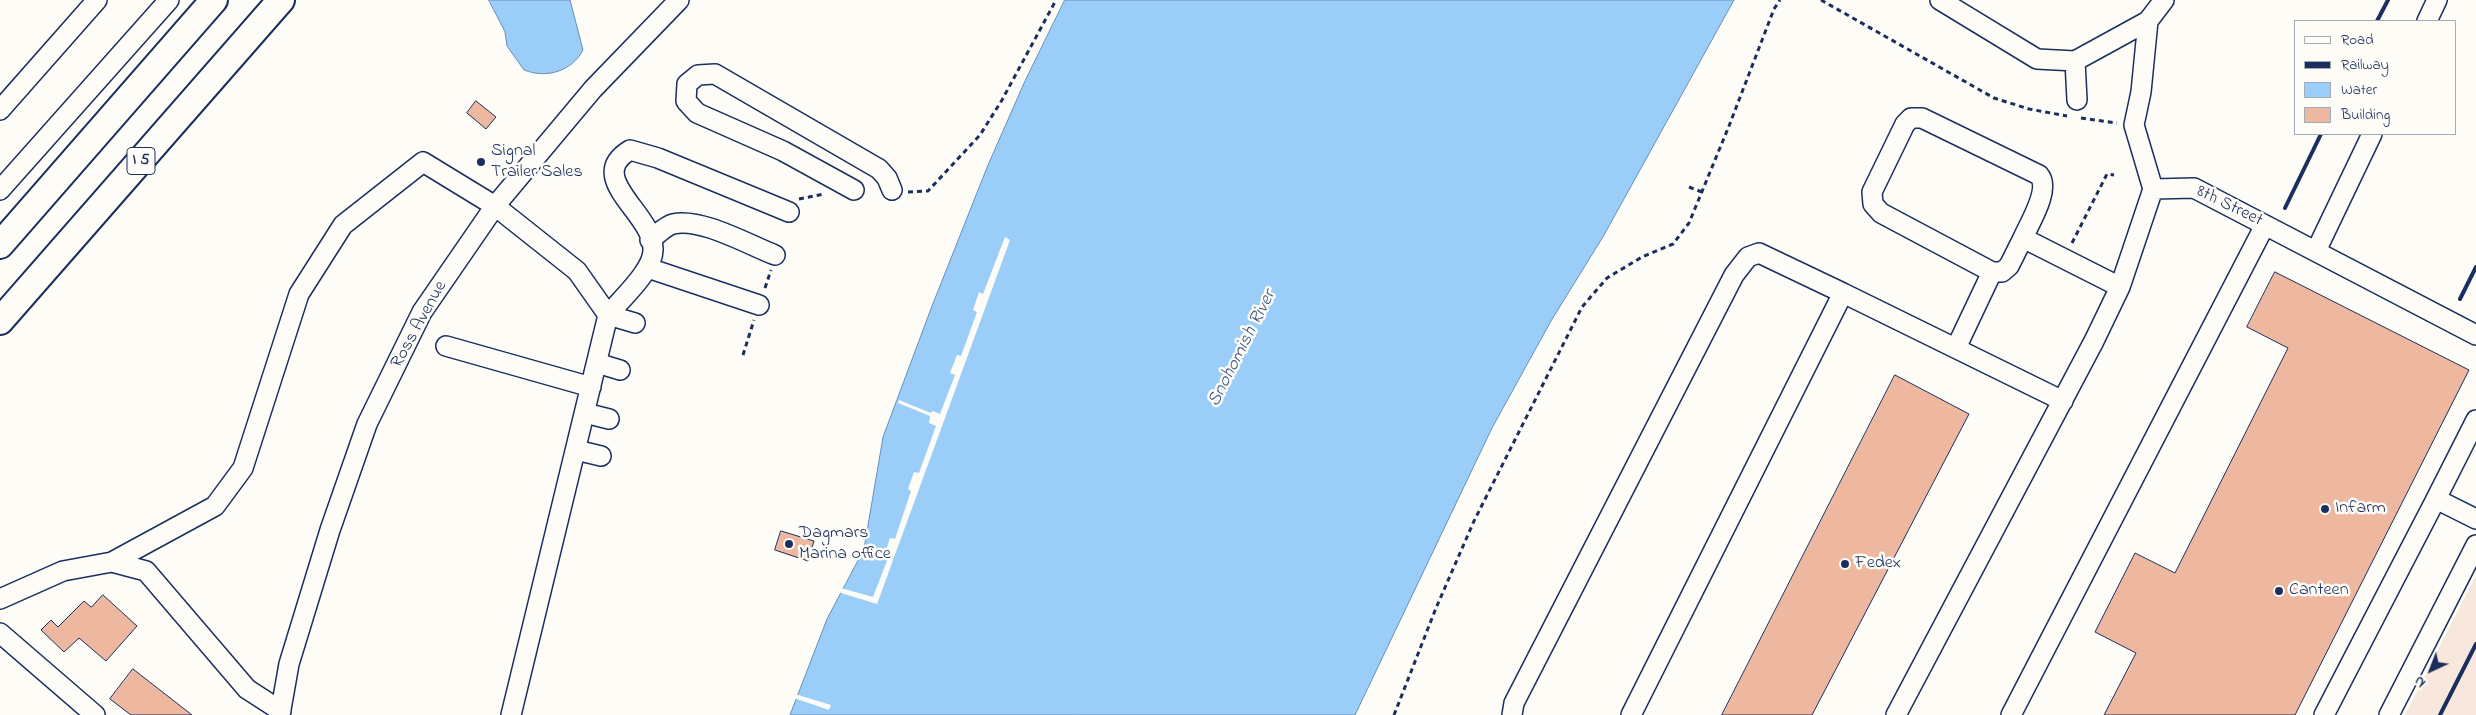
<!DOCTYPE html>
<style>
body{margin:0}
#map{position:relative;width:2476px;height:715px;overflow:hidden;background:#fdfcf7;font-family:"Indie Flower",sans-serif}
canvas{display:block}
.legend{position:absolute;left:2294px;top:20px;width:162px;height:115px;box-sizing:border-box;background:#fdfcf7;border:1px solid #a3aaba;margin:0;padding:6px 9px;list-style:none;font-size:15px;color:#1b2f5e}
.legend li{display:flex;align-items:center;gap:10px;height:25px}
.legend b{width:25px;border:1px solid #a3aaba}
.north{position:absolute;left:2406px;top:645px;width:50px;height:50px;-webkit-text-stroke:4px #fdfcf7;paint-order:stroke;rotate:223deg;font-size:14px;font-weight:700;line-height:20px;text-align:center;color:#1b2f5e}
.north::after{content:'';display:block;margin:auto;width:18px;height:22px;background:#1b2f5e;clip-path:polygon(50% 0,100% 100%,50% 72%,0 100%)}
</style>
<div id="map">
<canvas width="2476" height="715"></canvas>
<ul class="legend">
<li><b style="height:6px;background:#fdfcf7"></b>Road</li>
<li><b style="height:6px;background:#1b2f5e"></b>Railway</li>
<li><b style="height:14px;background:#9acef8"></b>Water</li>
<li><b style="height:14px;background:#edb7a0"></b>Building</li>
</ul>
<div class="north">N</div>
</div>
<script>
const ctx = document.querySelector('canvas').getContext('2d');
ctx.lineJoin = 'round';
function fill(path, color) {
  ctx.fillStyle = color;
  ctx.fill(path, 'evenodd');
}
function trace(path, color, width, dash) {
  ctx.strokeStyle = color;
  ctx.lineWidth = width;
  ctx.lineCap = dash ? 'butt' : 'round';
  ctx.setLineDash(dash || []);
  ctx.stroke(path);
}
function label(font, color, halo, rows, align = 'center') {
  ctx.font = font + ' "Indie Flower",sans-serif';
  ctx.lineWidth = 5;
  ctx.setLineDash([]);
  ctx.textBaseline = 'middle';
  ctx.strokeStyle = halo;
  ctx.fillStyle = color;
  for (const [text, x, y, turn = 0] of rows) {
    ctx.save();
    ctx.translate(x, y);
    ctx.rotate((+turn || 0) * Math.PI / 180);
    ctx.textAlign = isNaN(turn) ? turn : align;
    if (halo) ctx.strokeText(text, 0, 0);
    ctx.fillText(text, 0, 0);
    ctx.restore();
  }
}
fill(new Path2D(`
 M 2476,575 L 2476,715 L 2405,715 Z`), '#f8e7dd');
const water = new Path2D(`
 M 489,0 L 570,0 L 583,50 C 572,71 547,79 524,70 L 507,46 L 505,32 Z
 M 1065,0 L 1734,0 L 1604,235 L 1551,321 L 1492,428 L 1355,715 L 790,715 L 827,619 L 864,549 L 883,437 L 932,306 L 988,165 L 1025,81 Z`);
fill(water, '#9acef8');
trace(water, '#678eba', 1);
fill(new Path2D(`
 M 1005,237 L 1010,240 L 877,604 L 838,592 L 841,588 L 873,597 L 888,558 L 884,556 L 890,538 L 895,539 L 911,491 L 908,489 L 914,472 L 919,473 L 936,426 L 929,423 L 930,416 L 898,403 L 899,400 L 931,413 L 933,411 L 940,414 L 955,375 L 950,373 L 957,355 L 961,356 L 977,312 L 973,310 L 979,292 L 983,294 Z
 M 795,694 L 831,705 L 829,710 L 794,698 Z`), '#fdfcf7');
const building = new Path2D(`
 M 476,101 L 496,117 L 486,129 L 467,113 Z
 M 2275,272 L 2469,370 L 2295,715 L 2104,715 L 2136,653 L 2095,632 L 2135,553 L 2175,573 L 2288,348 L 2247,327 Z
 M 1895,375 L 1969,414 L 1812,715 L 1722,715 Z
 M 781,531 L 814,541 L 808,561 L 775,550 Z
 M 103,595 L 137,626 L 106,661 L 79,638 L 64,652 L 41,630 L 51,620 L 58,627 L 84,601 L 91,607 Z
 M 133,669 L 192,715 L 131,715 L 110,699 Z`);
fill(building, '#edb7a0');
trace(building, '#1b2f5e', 1);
const minor = new Path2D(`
 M 1940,0 L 2037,59 L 2075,61 L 2077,100
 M 2427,21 L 2437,0
 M 2075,61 L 2148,21
 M 0,110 L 97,0
 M 2153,189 L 2194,188 L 2476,335
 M 2153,189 L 2134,125 L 2141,92 L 2148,21 L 2164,0
 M 0,190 L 169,0
 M 854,190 L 783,151 L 697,113 L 686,101 L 687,84 L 698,75 L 715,74 L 879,169 L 887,178 L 892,190
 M 2023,238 C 2030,222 2051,189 2039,175 L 1922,118 L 1911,118 L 1905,124 L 1872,192 L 1873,204 L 1881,213 L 1992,272 L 2002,272 L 2009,266 L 2023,238 L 2120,287
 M 650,240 C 657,235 665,226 673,224 C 700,217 749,245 775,255
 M 2316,251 L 2372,134
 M 648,268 L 759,305
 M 635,323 L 608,315 C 621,299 654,270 653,249 C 653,213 584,178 630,150 L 658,158 L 789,212
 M 446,346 L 591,387
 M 1956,348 L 1992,272
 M 597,363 L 620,370
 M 585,413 L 609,419
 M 576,450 L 601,456
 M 2436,499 L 2476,420
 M 112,562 L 215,506 L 243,468 L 299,294 L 343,225 L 423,162 L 495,206 L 577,271 L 608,315 L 511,715
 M 0,599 L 63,571 L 112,562 L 146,571 L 247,689 L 281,711
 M 0,633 L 95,715
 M 280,715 L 289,664 L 330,530 L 367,424 L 422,312 L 495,206 L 593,89 L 679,0
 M 1512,715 L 1514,703 L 1734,275 L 1748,257 L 1759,253 L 1843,293
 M 1631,715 L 1843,293 L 2063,401
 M 1896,715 L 2094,341 L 2120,287 L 2153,189
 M 2011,715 L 2265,225
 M 2324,715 L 2436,499 L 2476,519
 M 2389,715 L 2476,545`);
const highway = new Path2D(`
 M 0,245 L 214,0
 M 0,321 L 281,0`);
trace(minor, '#1b2f5e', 22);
trace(highway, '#1b2f5e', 30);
trace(new Path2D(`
 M 1821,0 L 1994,98 L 2029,109 L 2067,116
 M 2081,118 L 2117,123
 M 1689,187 L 1702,192
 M 908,192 L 928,191 L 980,135 L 1002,100 L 1056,0
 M 799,199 L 824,194
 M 2072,243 L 2107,174 L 2114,175
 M 765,288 L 771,270
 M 743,355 L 754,320
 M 1394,715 L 1436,608 L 1474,521 L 1582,307 L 1607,278 L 1642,257 L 1673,244 L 1689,223 L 1729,126 L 1774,9 L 1780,0`), '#1b2f5e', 3, [5, 4]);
trace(minor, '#fdfcf7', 19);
trace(highway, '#fdfcf7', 26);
trace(new Path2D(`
 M 2377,21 L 2388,0
 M 2285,208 L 2321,134
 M 2460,299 L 2476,267
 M 2440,715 L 2476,644`), '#1b2f5e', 4);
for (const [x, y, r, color] of [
 [481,162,5,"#1b2f5e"],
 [2325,509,5,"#1b2f5e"],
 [789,544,5,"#1b2f5e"],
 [1845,564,5,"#1b2f5e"],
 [2279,591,5,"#1b2f5e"]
]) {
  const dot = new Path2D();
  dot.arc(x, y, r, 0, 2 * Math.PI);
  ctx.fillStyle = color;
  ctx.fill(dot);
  trace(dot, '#fdfcf7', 2);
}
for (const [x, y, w] of [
 [141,161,28]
]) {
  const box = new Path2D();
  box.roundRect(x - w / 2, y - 13.5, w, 27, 4);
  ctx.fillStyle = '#fdfcf7';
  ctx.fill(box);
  trace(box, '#1b2f5e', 1);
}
label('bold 16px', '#1b2f5e', null, [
 ["I 5",141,161]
]);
label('18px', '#1b2f5e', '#fdfcf7', [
 ["Signal",491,152],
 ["Trailer Sales",491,173],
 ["Infarm",2335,509],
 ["Dagmars",799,534],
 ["Marina office",799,555],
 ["Fedex",1855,564],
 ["Canteen",2289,591]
], 'left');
label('18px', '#1b2f5e', '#fdfcf7', [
 ["8th Street",2229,207,26],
 ["Ross Avenue",420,325,-61]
]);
label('italic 19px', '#3b5784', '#fdfcf7', [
 ["Snohomish River",1243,349,-63]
]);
</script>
